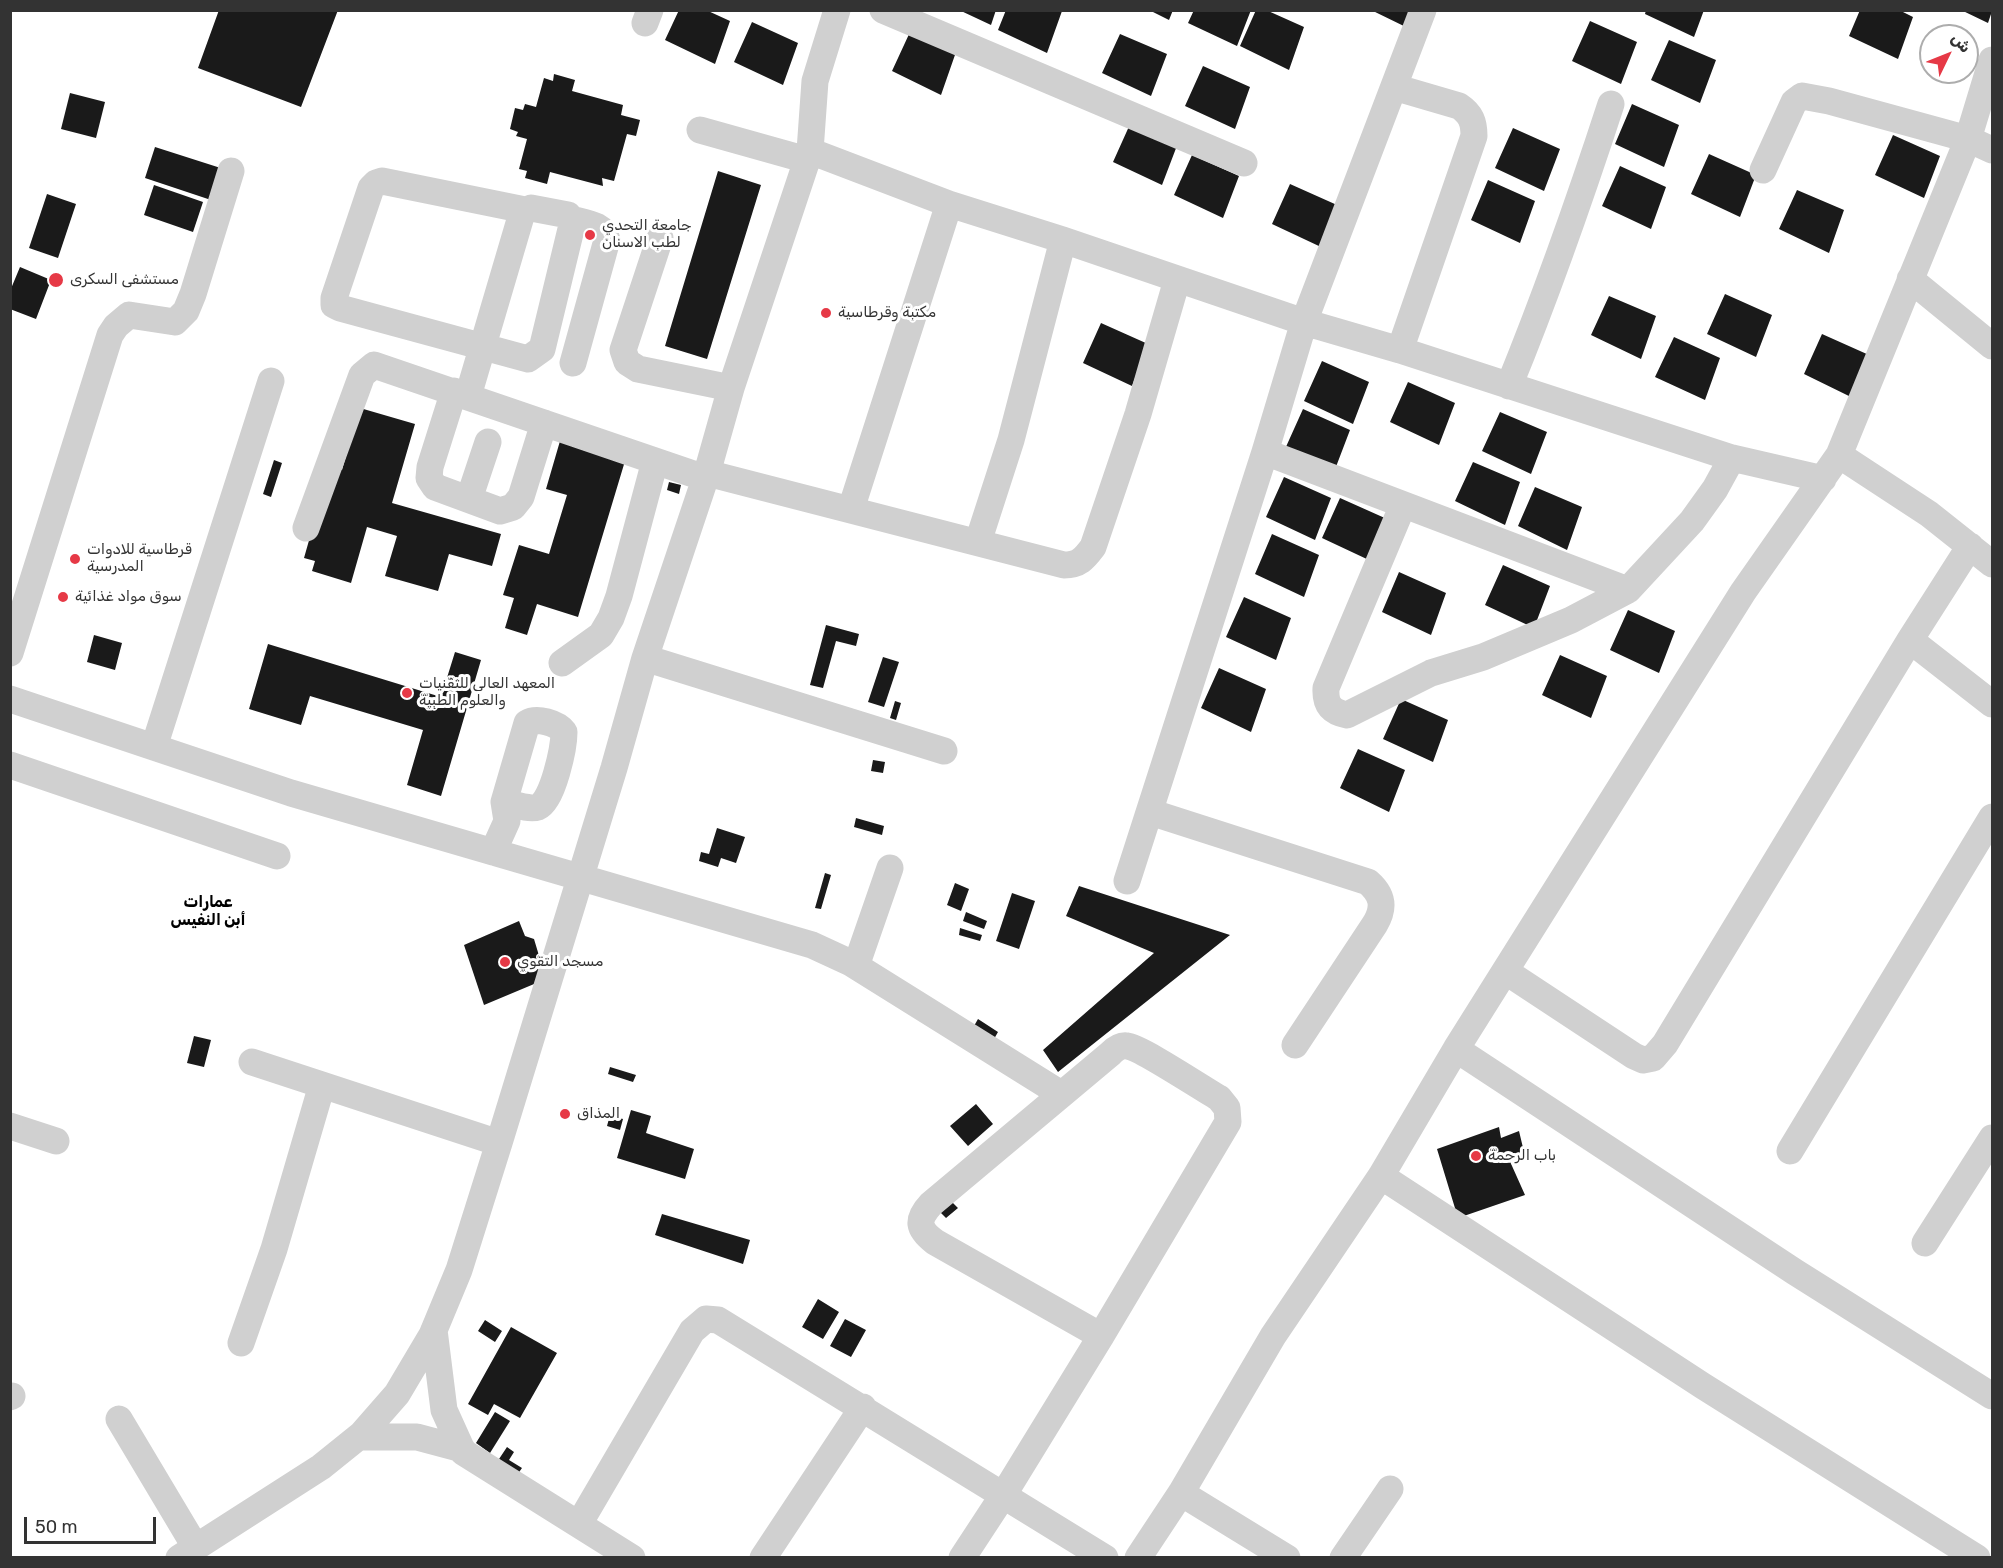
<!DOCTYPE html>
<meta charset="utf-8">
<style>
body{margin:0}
#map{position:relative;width:2003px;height:1568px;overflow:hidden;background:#fff;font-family:Rubik,Cairo,sans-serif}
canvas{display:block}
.frame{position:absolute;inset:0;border:12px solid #333;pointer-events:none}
.north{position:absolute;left:1919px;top:24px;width:60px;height:60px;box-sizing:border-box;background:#fff;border:2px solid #adadad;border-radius:50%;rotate:47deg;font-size:16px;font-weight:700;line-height:24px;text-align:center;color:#333}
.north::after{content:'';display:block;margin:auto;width:21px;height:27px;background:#e63946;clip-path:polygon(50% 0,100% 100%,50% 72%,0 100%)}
.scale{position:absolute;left:24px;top:1517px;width:132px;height:27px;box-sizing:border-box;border:3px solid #333;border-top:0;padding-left:8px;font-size:18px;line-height:21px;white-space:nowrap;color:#333;-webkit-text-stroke:4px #fff;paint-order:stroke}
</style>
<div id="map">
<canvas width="2003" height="1568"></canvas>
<div class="frame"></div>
<div class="north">ش</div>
<div class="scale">50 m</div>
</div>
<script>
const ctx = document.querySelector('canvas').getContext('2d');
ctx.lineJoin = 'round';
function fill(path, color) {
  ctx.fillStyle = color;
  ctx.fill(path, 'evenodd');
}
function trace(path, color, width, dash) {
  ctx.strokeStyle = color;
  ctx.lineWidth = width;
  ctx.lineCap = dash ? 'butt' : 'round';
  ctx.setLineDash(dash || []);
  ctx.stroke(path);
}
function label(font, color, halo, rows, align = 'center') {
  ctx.font = font + ' Rubik,Cairo,sans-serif';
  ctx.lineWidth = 6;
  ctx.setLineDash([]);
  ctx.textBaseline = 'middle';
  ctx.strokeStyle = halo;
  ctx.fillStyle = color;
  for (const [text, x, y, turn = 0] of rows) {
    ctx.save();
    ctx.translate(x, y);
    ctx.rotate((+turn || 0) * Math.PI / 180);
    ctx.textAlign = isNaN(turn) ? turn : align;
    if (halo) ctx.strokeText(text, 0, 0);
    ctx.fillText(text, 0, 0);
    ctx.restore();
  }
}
fill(new Path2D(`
 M 219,10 L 338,10 L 301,107 L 198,68 Z
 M 679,10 L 706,10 L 730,21 L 715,64 L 665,40 Z
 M 959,10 L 996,10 L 991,25 Z
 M 1006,10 L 1062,11 L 1047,53 L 998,30 Z
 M 1149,10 L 1173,10 L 1169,20 Z
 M 1194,10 L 1251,10 L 1237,46 L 1188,23 Z
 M 1256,10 L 1266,10 L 1304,27 L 1289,70 L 1240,46 Z
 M 1371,10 L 1420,10 L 1412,30 Z
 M 1646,10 L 1704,10 L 1694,37 L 1645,14 Z
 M 1860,10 L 1899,10 L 1913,17 L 1898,59 L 1849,36 Z
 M 1961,10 L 1992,10 L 1992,11 L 1988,23 Z
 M 1590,21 L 1637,42 L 1621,84 L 1572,61 Z
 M 752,22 L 798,43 L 783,85 L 734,62 Z
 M 910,32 L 956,52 L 941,95 L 892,71 Z
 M 1120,34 L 1167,54 L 1151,96 L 1102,73 Z
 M 1669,40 L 1716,60 L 1700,103 L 1651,80 Z
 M 1203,66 L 1250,87 L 1235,129 L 1185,106 Z
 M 554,74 L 575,80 L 572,91 L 623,105 L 621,115 L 640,120 L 636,136 L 627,134 L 614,181 L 602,178 L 603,186 L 550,172 L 547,184 L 525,178 L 527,171 L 519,169 L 527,139 L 516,136 L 518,132 L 510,129 L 515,108 L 523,110 L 525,104 L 536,107 L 544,78 L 553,81 Z
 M 70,93 L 105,102 L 96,138 L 61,129 Z
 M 1632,104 L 1679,125 L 1664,167 L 1615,144 Z
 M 1131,122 L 1178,143 L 1162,185 L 1113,162 Z
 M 1513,128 L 1560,149 L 1544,191 L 1495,168 Z
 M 1893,135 L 1940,156 L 1924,198 L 1875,175 Z
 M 155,147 L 230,171 L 220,203 L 145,178 Z
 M 1709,154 L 1756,175 L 1740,217 L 1691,194 Z
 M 1192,155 L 1239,176 L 1223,218 L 1174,195 Z
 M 1620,166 L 1666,187 L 1651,229 L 1602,206 Z
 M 718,171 L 761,185 L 707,359 L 665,346 Z
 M 1488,180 L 1535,201 L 1520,243 L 1471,220 Z
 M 1290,184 L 1337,205 L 1321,247 L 1272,224 Z
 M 154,185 L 203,202 L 193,232 L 144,215 Z
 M 1797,190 L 1844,210 L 1829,253 L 1779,229 Z
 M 47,194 L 76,204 L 58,258 L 29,248 Z
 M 20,267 L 51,280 L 36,319 L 10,309 L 10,291 Z
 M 1725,294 L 1772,315 L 1756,357 L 1707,334 Z
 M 1609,296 L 1656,316 L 1641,359 L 1591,335 Z
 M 1101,323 L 1148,344 L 1132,386 L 1083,363 Z
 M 1822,334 L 1869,355 L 1853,398 L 1804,374 Z
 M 1674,337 L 1720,358 L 1705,400 L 1655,377 Z
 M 1322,361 L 1369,382 L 1353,424 L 1304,401 Z
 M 1408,382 L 1455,403 L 1439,445 L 1390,422 Z
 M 360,408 L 415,424 L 392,503 L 501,534 L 492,566 L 449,554 L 438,591 L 385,576 L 397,536 L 367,527 L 351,583 L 312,571 L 315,561 L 304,558 L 331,463 L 342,470 Z
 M 1303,409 L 1350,430 L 1334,472 L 1285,449 Z
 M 1500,412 L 1547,432 L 1531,474 L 1482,451 Z
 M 560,441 L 625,461 L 578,617 L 537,604 L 527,635 L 505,628 L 514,598 L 503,595 L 519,545 L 549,554 L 567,495 L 546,489 Z
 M 274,460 L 282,463 L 271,497 L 263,494 Z
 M 1473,462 L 1520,482 L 1505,525 L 1455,501 Z
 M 1284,477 L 1331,498 L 1315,540 L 1266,517 Z
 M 669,482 L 681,485 L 679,494 L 667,490 Z
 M 1535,487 L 1582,507 L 1567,550 L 1518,526 Z
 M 1340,498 L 1387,519 L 1371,561 L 1322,538 Z
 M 1272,534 L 1319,555 L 1304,597 L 1255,574 Z
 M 1503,565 L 1550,586 L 1534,628 L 1485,605 Z
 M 1399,572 L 1446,593 L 1431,635 L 1382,612 Z
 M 1244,597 L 1291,618 L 1276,660 L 1226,637 Z
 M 1628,610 L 1675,631 L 1659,673 L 1610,650 Z
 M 826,625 L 859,634 L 856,646 L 836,641 L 823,688 L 810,685 Z
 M 94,635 L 122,643 L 115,670 L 87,662 Z
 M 268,644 L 441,697 L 455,652 L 481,660 L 441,796 L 407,785 L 423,730 L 310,696 L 301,725 L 249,709 Z
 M 1560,655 L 1607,676 L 1591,718 L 1542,695 Z
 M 883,657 L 899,662 L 884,707 L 868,702 Z
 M 1219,668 L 1266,689 L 1251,732 L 1201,708 Z
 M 1401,699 L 1448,720 L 1433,762 L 1383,739 Z
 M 895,701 L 901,703 L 896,720 L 890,718 Z
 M 1358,749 L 1405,770 L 1389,812 L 1340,788 Z
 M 873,760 L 885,762 L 883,773 L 871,771 Z
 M 856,818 L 884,826 L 882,835 L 854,827 Z
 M 717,828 L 745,837 L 736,863 L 721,858 L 718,867 L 699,861 L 701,852 L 709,854 Z
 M 825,873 L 831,875 L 821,909 L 815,908 Z
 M 955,883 L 969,889 L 961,911 L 947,905 Z
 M 1079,886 L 1230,935 L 1058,1072 L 1043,1050 L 1154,953 L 1066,916 Z
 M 1012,893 L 1035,901 L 1019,949 L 996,941 Z
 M 966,912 L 987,921 L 984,929 L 963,921 Z
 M 519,921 L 525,936 L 534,939 L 546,979 L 484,1005 L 464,945 Z
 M 960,928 L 982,935 L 980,941 L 959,935 Z
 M 978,1019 L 998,1032 L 994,1039 L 974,1026 Z
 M 194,1036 L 211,1040 L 204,1067 L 187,1063 Z
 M 610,1067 L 636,1075 L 633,1082 L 608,1074 Z
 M 976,1104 L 993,1124 L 968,1146 L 950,1126 Z
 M 631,1110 L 651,1116 L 646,1133 L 694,1149 L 685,1179 L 617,1158 Z
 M 610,1115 L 623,1119 L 620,1130 L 607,1126 Z
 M 1499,1127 L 1501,1138 L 1519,1131 L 1524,1152 L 1508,1157 L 1525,1195 L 1458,1218 L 1437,1149 Z
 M 949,1199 L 958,1208 L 946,1218 L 938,1210 Z
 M 662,1214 L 750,1240 L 743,1264 L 655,1235 Z
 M 818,1299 L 839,1312 L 823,1339 L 802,1327 Z
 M 845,1319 L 866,1330 L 851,1357 L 830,1346 Z
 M 485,1320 L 502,1331 L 495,1342 L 478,1331 Z
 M 511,1327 L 557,1353 L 520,1418 L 494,1404 L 488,1415 L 468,1404 Z
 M 495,1412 L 510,1421 L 490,1453 L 476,1443 Z
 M 507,1447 L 514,1452 L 509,1460 L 522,1468 L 515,1478 L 495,1465 Z`), '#1a1a1a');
trace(new Path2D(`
 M 883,10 L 1244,163
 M 645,23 L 650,10
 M 1394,87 L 1459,106 C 1471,114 1474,122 1474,136 L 1400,350
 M 700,130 L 807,160
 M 810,151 L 949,204 L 1063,240 L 1304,322 L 1400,350 L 1732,458 L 1823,479
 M 1763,170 L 1794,102 L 1802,96 L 1829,101 L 1968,139 L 1992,150
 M 571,219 C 586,223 604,224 607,240 L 573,363
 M 660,238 L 623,350 L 627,362 L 638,369 L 731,388
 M 1910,279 L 1992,346
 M 1509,386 C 1547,293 1580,199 1611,104
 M 454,391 L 430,467 L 429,478 L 435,487 L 500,511 L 513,507 L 521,497 L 544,423
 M 468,396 L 522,213 L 531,208 L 568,215 L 572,225 L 542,349 L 528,359 L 340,308 L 334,305 L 334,298 L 371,188 L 376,183 L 382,181 L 525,210
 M 1265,452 L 1628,590
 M 1839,455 L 1929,514 L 1992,564
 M 707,473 L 1064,565 C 1079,565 1084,559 1093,547 L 1138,414 L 1177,280
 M 469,499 L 488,442
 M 1403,505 L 1326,688 C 1325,705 1331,712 1347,715 L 1431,673 L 1483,657 L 1571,620 L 1628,590 L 1692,521 L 1715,489 L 1732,458
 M 851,509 L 949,204
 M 306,528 L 362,375 L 374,365 L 705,478
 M 978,542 L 1011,440 L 1063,240
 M 1910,640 L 1992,704
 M 10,653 L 110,335 L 116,326 L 129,315 L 175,322 L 186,311 L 193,294 L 231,171
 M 645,658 L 944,751
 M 562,663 L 601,635 L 611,618 L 619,596 L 655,461
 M 10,699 L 291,793 L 812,945 L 851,963 L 1061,1094
 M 154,747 L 271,381
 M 10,765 L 277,856
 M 1150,812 L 1368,882 C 1383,895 1385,907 1375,924 L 1295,1045
 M 493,852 L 507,821 L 504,802 L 527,723 C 537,717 557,723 564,732 C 564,747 553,801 538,807 C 529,810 513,804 504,802
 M 1127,881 L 1265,452 L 1304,322 L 1423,10
 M 856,966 L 890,868
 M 1505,971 L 1634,1056 L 1643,1060 L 1653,1058 L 1665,1044 L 1910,640 L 1970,546
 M 1456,1049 L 1795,1272 L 1992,1396
 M 252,1062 L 499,1143
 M 10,1126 L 56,1141
 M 1790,1151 L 1992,817
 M 1381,1176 L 1703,1386 L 1977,1558
 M 1925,1243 L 1992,1138
 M 434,1330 L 444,1410 L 463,1452 L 632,1558
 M 241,1343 L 274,1249 L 322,1085
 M 10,1397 L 12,1396
 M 119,1419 L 196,1548
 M 359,1437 L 417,1437 L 462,1449
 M 1181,1493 L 1287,1558
 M 579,1524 L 692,1331 L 706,1319 L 718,1320 L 1105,1558
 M 179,1558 L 321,1467 L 362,1434 L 397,1394 L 432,1335 L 459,1270 L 499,1143 L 614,768 L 645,658 L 707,473 L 731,388 L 810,151 L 815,81 L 837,10
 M 763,1558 L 863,1407
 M 962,1558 L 1004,1494 L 1101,1336 L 1228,1122 L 1227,1108 L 1219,1098 C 1203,1089 1140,1047 1127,1046 C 1120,1045 1115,1049 1110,1054 L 931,1204 C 916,1220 918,1229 935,1242 L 1101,1336
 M 1138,1558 L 1181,1493 L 1273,1336 L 1381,1176 L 1456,1049 L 1743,592 L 1839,455 L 1968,139 L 1992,60
 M 1343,1558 L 1390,1489`), '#d0d0d0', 27);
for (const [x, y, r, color] of [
 [590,235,6,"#e63946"],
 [56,280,8,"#e63946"],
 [826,313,6,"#e63946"],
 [75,559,6,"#e63946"],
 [63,597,6,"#e63946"],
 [407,693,6,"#e63946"],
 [505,962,6,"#e63946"],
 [565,1114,6,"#e63946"],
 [1476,1156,6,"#e63946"]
]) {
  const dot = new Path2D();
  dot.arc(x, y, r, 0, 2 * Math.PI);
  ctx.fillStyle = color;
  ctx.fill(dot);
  trace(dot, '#fff', 2);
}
label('15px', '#333', '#fff', [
 ["جامعة التحدي",602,226],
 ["لطب الاسنان",602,243],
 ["مستشفى السكرى",70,280],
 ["مكتبة وقرطاسية",838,313],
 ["قرطاسية للادوات",87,550],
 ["المدرسية",87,567],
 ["سوق مواد غذائية",75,597],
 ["المعهد العالي للتقنيات",419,684],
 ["والعلوم الطبية",419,701],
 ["مسجد التقوي",517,962],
 ["المذاق",577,1114],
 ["باب الرحمة",1488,1156]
], 'left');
label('bold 16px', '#000', '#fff', [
 ["عمارات",208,902],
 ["أبن النفيس",208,920]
]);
</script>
